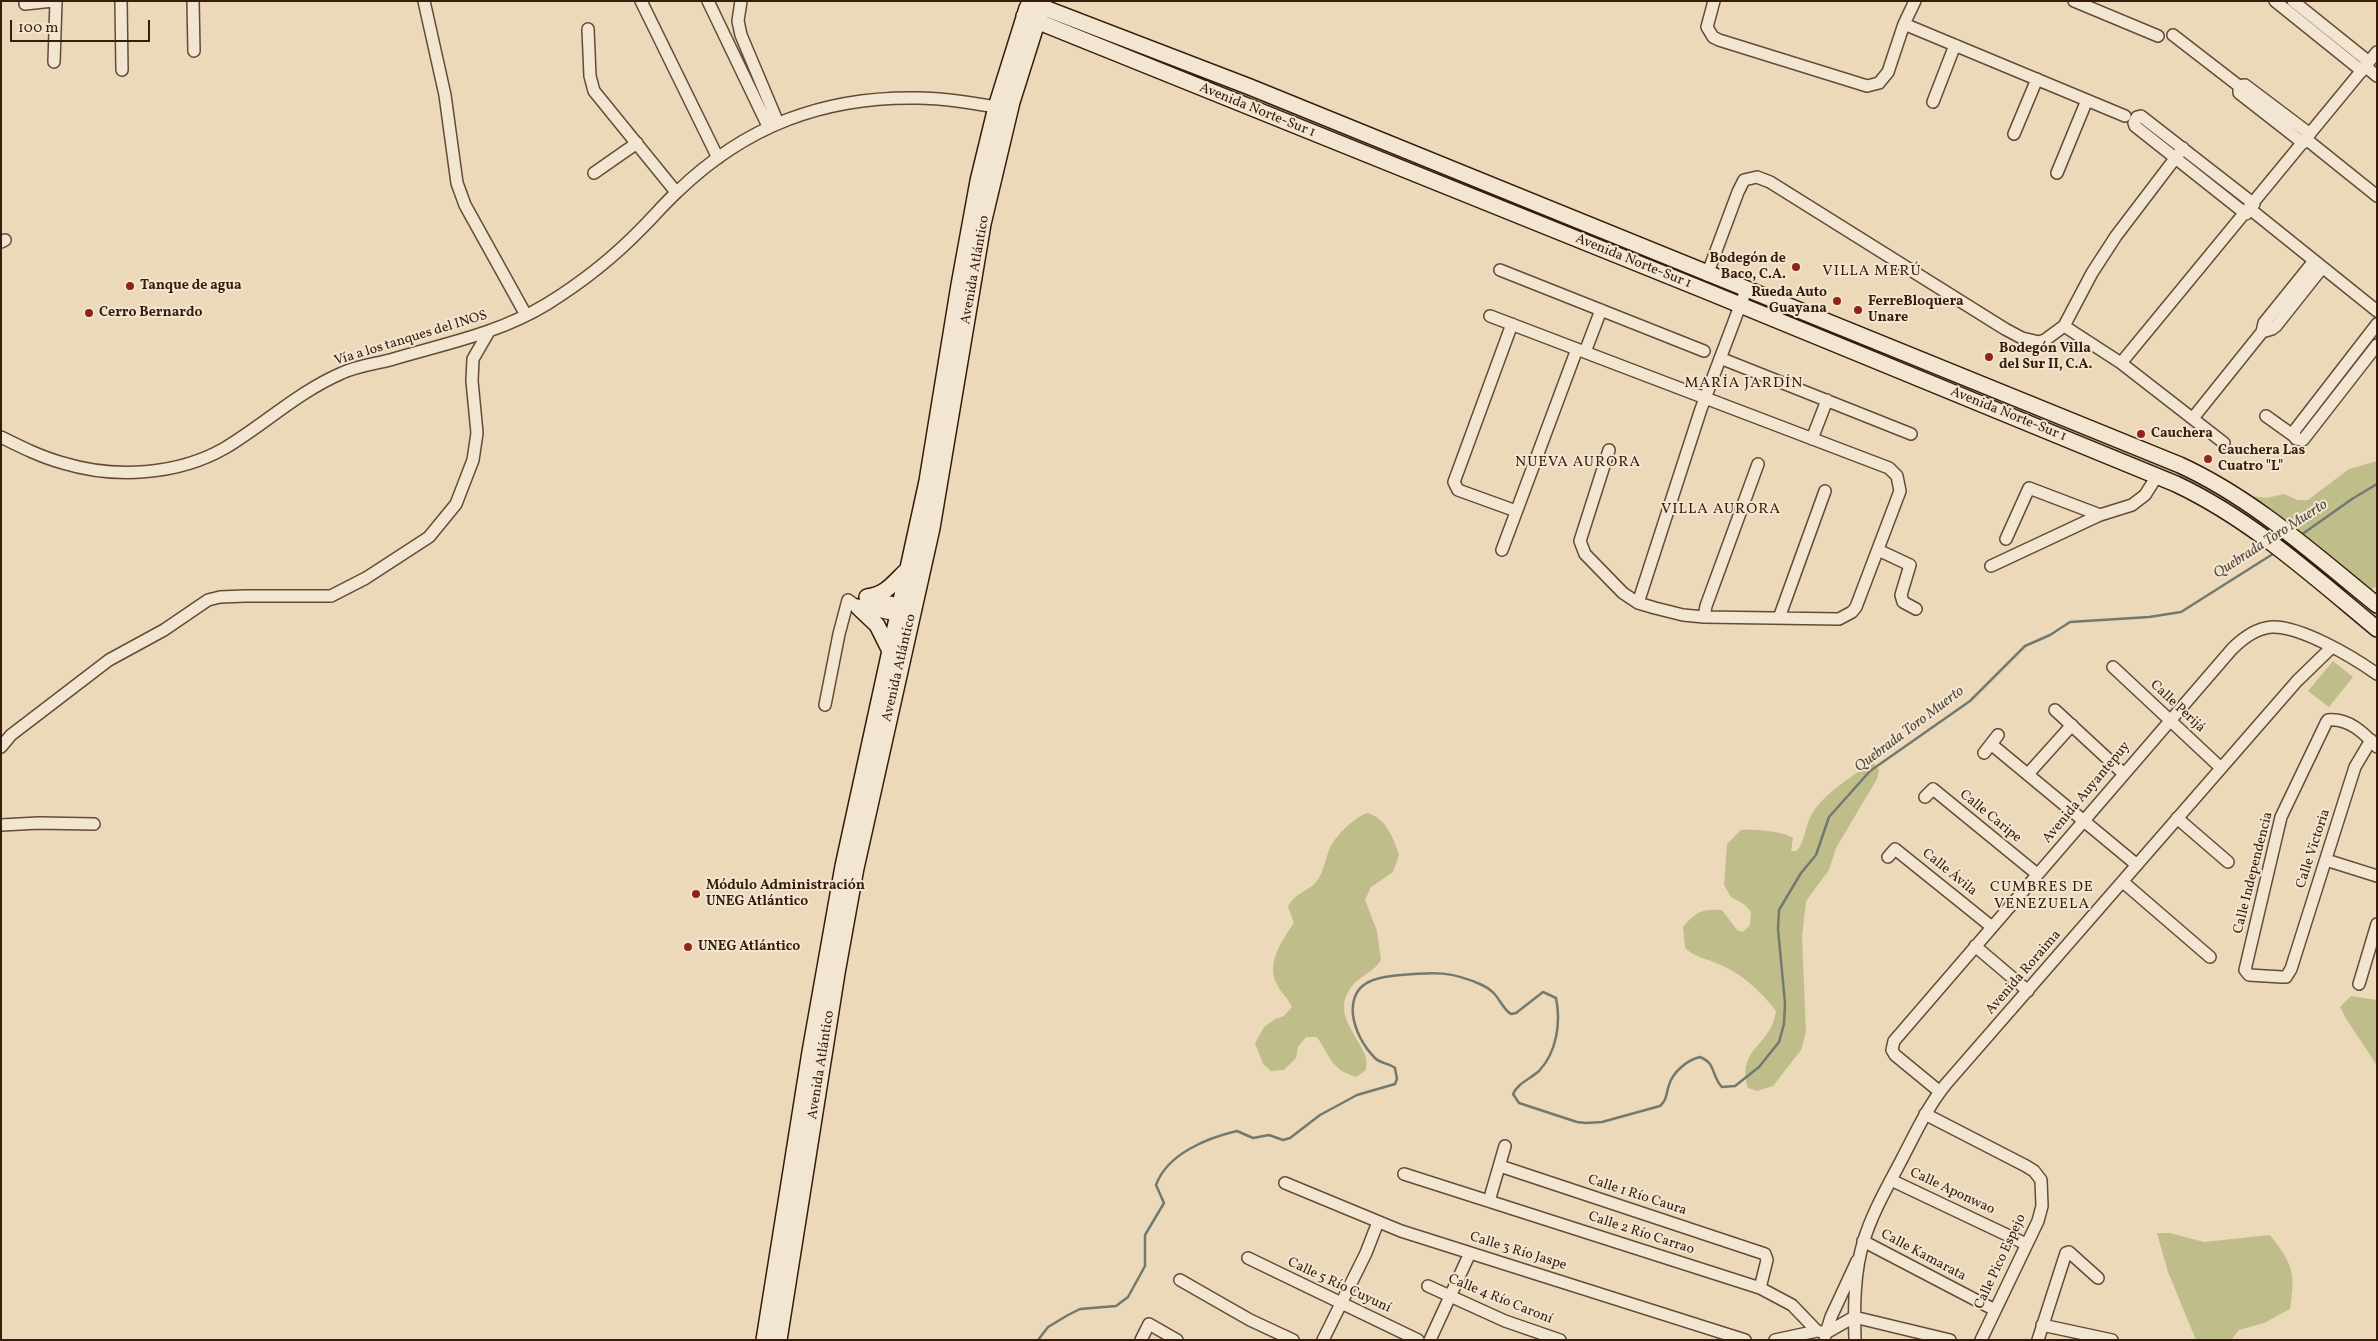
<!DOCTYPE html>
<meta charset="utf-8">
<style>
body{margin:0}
#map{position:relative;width:2378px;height:1341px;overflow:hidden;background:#ebd9ba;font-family:Vollkorn,serif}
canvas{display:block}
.frame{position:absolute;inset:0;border:2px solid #371c0b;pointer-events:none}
.scale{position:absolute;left:10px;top:20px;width:140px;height:22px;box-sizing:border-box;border:2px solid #371c0b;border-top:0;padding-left:6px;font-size:15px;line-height:18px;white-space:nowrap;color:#371c0b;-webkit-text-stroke:4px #f2e6d2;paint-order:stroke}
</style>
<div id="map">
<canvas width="2378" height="1341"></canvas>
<div class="frame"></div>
<div class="scale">100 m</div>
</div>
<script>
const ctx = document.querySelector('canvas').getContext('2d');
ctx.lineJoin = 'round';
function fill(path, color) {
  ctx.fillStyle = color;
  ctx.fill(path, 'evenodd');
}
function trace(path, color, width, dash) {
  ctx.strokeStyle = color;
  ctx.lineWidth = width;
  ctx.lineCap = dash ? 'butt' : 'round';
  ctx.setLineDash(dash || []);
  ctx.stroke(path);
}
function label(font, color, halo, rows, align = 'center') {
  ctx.font = font + ' Vollkorn,serif';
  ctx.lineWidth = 4;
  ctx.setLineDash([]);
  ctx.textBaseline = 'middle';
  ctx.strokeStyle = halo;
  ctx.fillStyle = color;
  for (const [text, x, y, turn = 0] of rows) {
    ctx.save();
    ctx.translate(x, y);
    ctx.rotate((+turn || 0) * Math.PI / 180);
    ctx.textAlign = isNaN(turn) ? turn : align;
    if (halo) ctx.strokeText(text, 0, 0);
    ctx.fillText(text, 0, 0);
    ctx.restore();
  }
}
fill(new Path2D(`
 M 1042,6 L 2247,497 L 2251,496 L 2267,498 L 2284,494 L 2298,500 L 2308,500 L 2349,469 L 2377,461 L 2377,586 L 2363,594 L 2377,605 L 2377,629 L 2235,516 L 1037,22 Z
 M 2333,661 L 2353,677 L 2329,707 L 2308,691 Z
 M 1873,762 L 1879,770 L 1877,779 L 1836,848 L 1829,870 L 1806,901 L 1802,937 L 1806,1032 L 1801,1050 L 1773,1086 L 1757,1091 L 1748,1088 C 1736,1048 1771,1047 1776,1011 C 1761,991 1740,972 1716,963 C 1704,958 1695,957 1685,948 L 1683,927 C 1697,911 1702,909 1722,910 L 1737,930 L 1743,932 L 1750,925 L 1751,912 L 1744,904 L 1731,897 L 1724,885 L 1727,844 L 1741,830 C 1753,829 1784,831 1793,838 L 1791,851 L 1797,851 C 1805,841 1805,825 1813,812 C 1827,791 1853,776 1873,762 Z
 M 1367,813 C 1386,818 1393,837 1399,855 L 1393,872 L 1371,887 L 1365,900 L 1377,931 L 1381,960 C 1371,975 1358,976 1350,989 C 1332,1014 1359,1036 1366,1058 C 1367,1061 1366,1066 1366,1070 L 1356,1077 C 1330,1069 1331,1057 1317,1037 L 1306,1037 L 1298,1047 L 1296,1058 L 1284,1070 L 1271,1071 L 1263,1064 L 1255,1043 L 1264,1027 L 1275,1019 L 1284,1016 L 1292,1007 C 1289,999 1283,995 1279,988 C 1264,966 1281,942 1294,923 L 1288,907 C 1294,893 1308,892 1317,881 C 1324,871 1325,859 1330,848 C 1336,835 1354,818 1367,813 Z
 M 2351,996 L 2377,1000 L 2377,1066 C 2365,1045 2350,1028 2340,1007 Z
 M 2157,1233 L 2170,1233 L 2204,1242 L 2270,1235 C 2292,1263 2296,1272 2290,1309 L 2264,1323 L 2239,1330 L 2231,1340 L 2196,1340 L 2168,1272 Z`), '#bfbd8a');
trace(new Path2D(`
 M 2301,535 L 2352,499 L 2377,484
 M 1038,1340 L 1048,1327 L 1068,1315 L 1080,1309 L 1116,1306 L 1128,1297 L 1145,1266 L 1145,1235 L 1164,1203 L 1156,1185 C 1167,1154 1207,1138 1237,1131 L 1253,1138 L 1269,1135 L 1283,1140 L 1290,1138 L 1320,1115 L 1357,1095 L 1395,1084 L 1397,1079 L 1395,1068 C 1389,1063 1381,1064 1375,1058 C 1364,1047 1355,1031 1353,1015 C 1350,982 1375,977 1401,975 C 1433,972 1452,971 1482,985 C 1499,992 1500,1007 1511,1014 L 1516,1013 L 1543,992 L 1556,998 C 1561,1022 1557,1052 1539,1071 C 1530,1079 1518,1083 1513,1094 L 1519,1103 L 1577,1122 L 1586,1123 L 1602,1122 L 1660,1106 C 1667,1100 1666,1094 1669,1085 C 1673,1072 1687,1060 1700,1057 C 1717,1064 1711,1076 1722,1087 L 1735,1086 L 1759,1067 L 1779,1042 L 1784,1024 L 1785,1003 L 1778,929 L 1779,910 L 1801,873 L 1816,855 L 1829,817 L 1870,771 L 1970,701 L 2025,646 L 2050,635 L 2070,622 L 2149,617 L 2181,612 L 2276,552`), '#727a70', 2.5);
const street = new Path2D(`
 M 121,1 L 122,70
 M 193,1 L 194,51
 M 424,1 L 445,95 L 457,183 L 465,205 L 526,315
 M 641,1 L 718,158
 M 708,1 L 768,126
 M 741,1 L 738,21 L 741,35 L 778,123
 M 1714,1 L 1707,27 L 1713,37 L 1719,40 L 1867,86 L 1879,83 L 1888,72 L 1904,24 L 1915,1
 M 2074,1 L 2158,36
 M 2275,1 L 2362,71
 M 2293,1 L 2369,62
 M 25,4 L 53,1
 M 1904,24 L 2125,116
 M 588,29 L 590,76 L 594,91 L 676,192
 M 2173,35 L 2239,86 L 2245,85 L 2310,134
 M 54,62 L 56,1
 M 2365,66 L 2377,76
 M 2239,86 L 2239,93 L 2303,143
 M 1933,102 L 1955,45
 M 2014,134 L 2037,79
 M 2306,139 L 2377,196
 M 594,173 L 637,143
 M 2057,173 L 2087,100
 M 2250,209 L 2377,311
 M 2246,214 L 2135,126 L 2134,123 L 2137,117 L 2141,116 L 2254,204
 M 1,242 L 5,240
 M 1500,270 L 1704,351
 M 1707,275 L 1738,192 L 1744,180 L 1757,177 L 1770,182 L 2005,329 L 2022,338 L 2039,342 L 2045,340 L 2064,326 L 2092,273 L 2116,236 L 2183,148
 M 1490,316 L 1889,468 L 1897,476 L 1900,491 L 1856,607 L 1852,612 L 1839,619 L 1704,617 L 1683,615 L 1655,608 L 1638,603 L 1623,593 L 1585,554 L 1580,541 L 1609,450
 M 1512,324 L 1454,482 L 1458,490 L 1516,511
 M 2377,324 L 2295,430 L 2294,436 L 2296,439 L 2303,440 L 2377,345
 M 2064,326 L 2121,363 L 2224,443
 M 2262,332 L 2272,329 L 2276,326 L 2322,268
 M 1585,352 L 1601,310
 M 1720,358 L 1911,434
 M 2121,363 L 2377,52
 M 2266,416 L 2294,436
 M 2193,418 L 2262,332 L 2264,323 L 2314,261
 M 1,437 C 21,447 41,457 63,463 C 115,479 178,475 225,448 C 265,424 298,392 342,373 C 357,366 374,364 390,360 C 443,344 498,334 547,304 C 581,283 614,257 642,228 C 654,216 665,203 677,192 C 745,126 824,96 919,98 C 945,98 971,103 996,107
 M 1812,439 L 1827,400
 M 2006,539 L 2029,488 L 2100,515
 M 1502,550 L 1577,349
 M 1878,550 L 1910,565 L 1901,595 L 1903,602 L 1916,609
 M 1991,566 L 2100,515 L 2132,505 L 2145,495 L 2157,476
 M 870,598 L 908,606
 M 1638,603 L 1701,409 L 1746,290
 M 1704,617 L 1706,606 L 1758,464
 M 1779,618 L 1825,491
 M 2113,667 L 2221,768
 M 825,705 L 839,634 L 848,600 L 858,607 L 906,617
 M 2055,710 L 2123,773
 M 2371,740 L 2355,767 L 2291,969 L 2286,977 L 2282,977 L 2249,975 L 2245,970 L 2281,817 L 2326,723 L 2328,720 C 2349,718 2364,733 2377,747
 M 1991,744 L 2137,865
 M 1,747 L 11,735 L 109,660 L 164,630 L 208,600 L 220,597 L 245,596 L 331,596 L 366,578 L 429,537 L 456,504 L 473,460 L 477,433 L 472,381 L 473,359 L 488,333
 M 1984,753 L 1998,735
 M 2028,774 L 2072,725
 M 1925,797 L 1933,789 L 2037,874
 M 2177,818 L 2228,862
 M 1,825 L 39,823 L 94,824
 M 1888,857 L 1895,849 L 1992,927
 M 2326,860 L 2377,876
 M 2123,882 L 2210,957
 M 1975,946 L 2028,991
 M 2359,984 L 2377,924
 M 1940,1092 L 1895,1055 L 1892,1050 L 1894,1041 L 2232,649 C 2242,639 2256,628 2272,627 C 2301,626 2353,657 2377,674
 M 1925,1114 L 2026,1166 L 2034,1171 L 2041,1180 L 2042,1206 L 2038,1221 L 1981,1340
 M 1500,1166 L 1765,1254 L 1767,1260 L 1760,1288
 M 1404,1174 L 1760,1288 L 1792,1305 L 1817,1331 L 1826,1333 L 1854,1317
 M 1891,1180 L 2026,1244
 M 1285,1183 L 1401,1231 L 1745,1340
 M 1489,1201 L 1505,1146
 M 1863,1241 L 1995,1310
 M 1248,1258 L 1418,1340
 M 1180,1280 L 1250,1320 L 1293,1340
 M 1428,1286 L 1505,1321 L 1560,1340
 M 1854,1317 L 1950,1340
 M 2042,1325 L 2112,1340
 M 1825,1336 L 1831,1317 L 1857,1261
 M 1141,1340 L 1149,1324 L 1177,1340
 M 1323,1340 L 1366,1253 L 1378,1222
 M 1430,1340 L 1470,1253
 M 1775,1340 L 1817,1331
 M 1855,1340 C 1854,1308 1854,1271 1864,1240 C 1873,1211 1889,1184 1903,1157 C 1916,1132 1928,1106 1946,1084 L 2297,681 L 2332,647
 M 2038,1340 L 2066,1253 L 2069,1252 L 2098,1278`);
const secondary = new Path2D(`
 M 1029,2 L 1250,87 L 2180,465 C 2254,499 2314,554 2377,605
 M 1024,16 L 1706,291 L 2176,484 C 2252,520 2313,576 2377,629
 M 867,597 C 887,594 893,583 907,570
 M 858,607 L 877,625 L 889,649
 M 764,1340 L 810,1052 L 843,866 L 927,481 L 959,285 L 978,181 L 996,107 L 1027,8
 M 779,1340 L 837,973 L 856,868 L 932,528 L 983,224 L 1012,102 L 1040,13`);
trace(street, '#644b37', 14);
trace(secondary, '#371c0b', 18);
trace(street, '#f2e6d2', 11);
trace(secondary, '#f2e6d2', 15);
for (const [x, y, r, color] of [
 [1796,267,5,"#8f2418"],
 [130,286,5,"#8f2418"],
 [1837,301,5,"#8f2418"],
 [1858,310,5,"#8f2418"],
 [89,313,5,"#8f2418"],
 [1989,357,5,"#8f2418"],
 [2141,434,5,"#8f2418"],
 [2208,459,5,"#8f2418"],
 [696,894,5,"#8f2418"],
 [688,947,5,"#8f2418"]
]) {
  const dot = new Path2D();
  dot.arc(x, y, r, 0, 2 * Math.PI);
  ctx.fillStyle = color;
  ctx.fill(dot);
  trace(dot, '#f2e6d2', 2);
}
label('14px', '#371c0b', '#f2e6d2', [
 ["Avenida Norte-Sur 1",1257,111,22],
 ["Avenida Norte-Sur 1",1633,262,22],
 ["Avenida Atlántico",976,270,-80],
 ["Vía a los tanques del INOS",411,339,-17],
 ["Avenida Norte-Sur 1",2008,415,22],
 ["Avenida Atlántico",900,668,-77],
 ["Calle Perijá",2177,707,43],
 ["Avenida Auyantepuy",2087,793,-50],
 ["Calle Caripe",1990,817,39],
 ["Calle Victoria",2314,849,-72],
 ["Calle Ávila",1949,873,39],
 ["Calle Independencia",2254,873,-76],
 ["Avenida Roraima",2024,973,-49],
 ["Avenida Atlántico",822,1065,-81],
 ["Calle Aponwao",1952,1192,25],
 ["Calle 1 Río Caura",1637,1196,18],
 ["Calle 2 Río Carrao",1641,1234,18],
 ["Calle 3 Río Jaspe",1518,1252,17],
 ["Calle Kamarata",1923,1256,28],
 ["Calle Pico Espejo",2001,1262,-65],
 ["Calle 5 Río Cuyuní",1339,1286,25],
 ["Calle 4 Río Caroní",1500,1300,22]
]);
label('bold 14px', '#371c0b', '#f2e6d2', [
 ["Bodegón de",1786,259,"right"],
 ["Baco, C.A.",1786,275,"right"],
 ["Tanque de agua",140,286],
 ["Rueda Auto",1827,293,"right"],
 ["Guayana",1827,309,"right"],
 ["FerreBloquera",1868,302],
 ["Unare",1868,318],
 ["Cerro Bernardo",99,313],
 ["Bodegón Villa",1999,349],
 ["del Sur II, C.A.",1999,365],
 ["Cauchera",2151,434],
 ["Cauchera Las",2218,451],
 ["Cuatro \"L\"",2218,467],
 ["Módulo Administración",706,886],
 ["UNEG Atlántico",706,902],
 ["UNEG Atlántico",698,947]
], 'left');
ctx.letterSpacing = '1px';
label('15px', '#371c0b', '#f2e6d2', [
 ["VILLA MERÚ",1872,272],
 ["MARÍA JARDÍN",1744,384],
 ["NUEVA AURORA",1578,463],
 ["VILLA AURORA",1721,510],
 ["CUMBRES DE",2042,888],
 ["VENEZUELA",2042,905]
]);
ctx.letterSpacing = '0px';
label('italic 15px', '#544b3e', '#f2e6d2', [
 ["Quebrada Toro Muerto",2271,540,-33],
 ["Quebrada Toro Muerto",1910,730,-37]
]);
</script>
